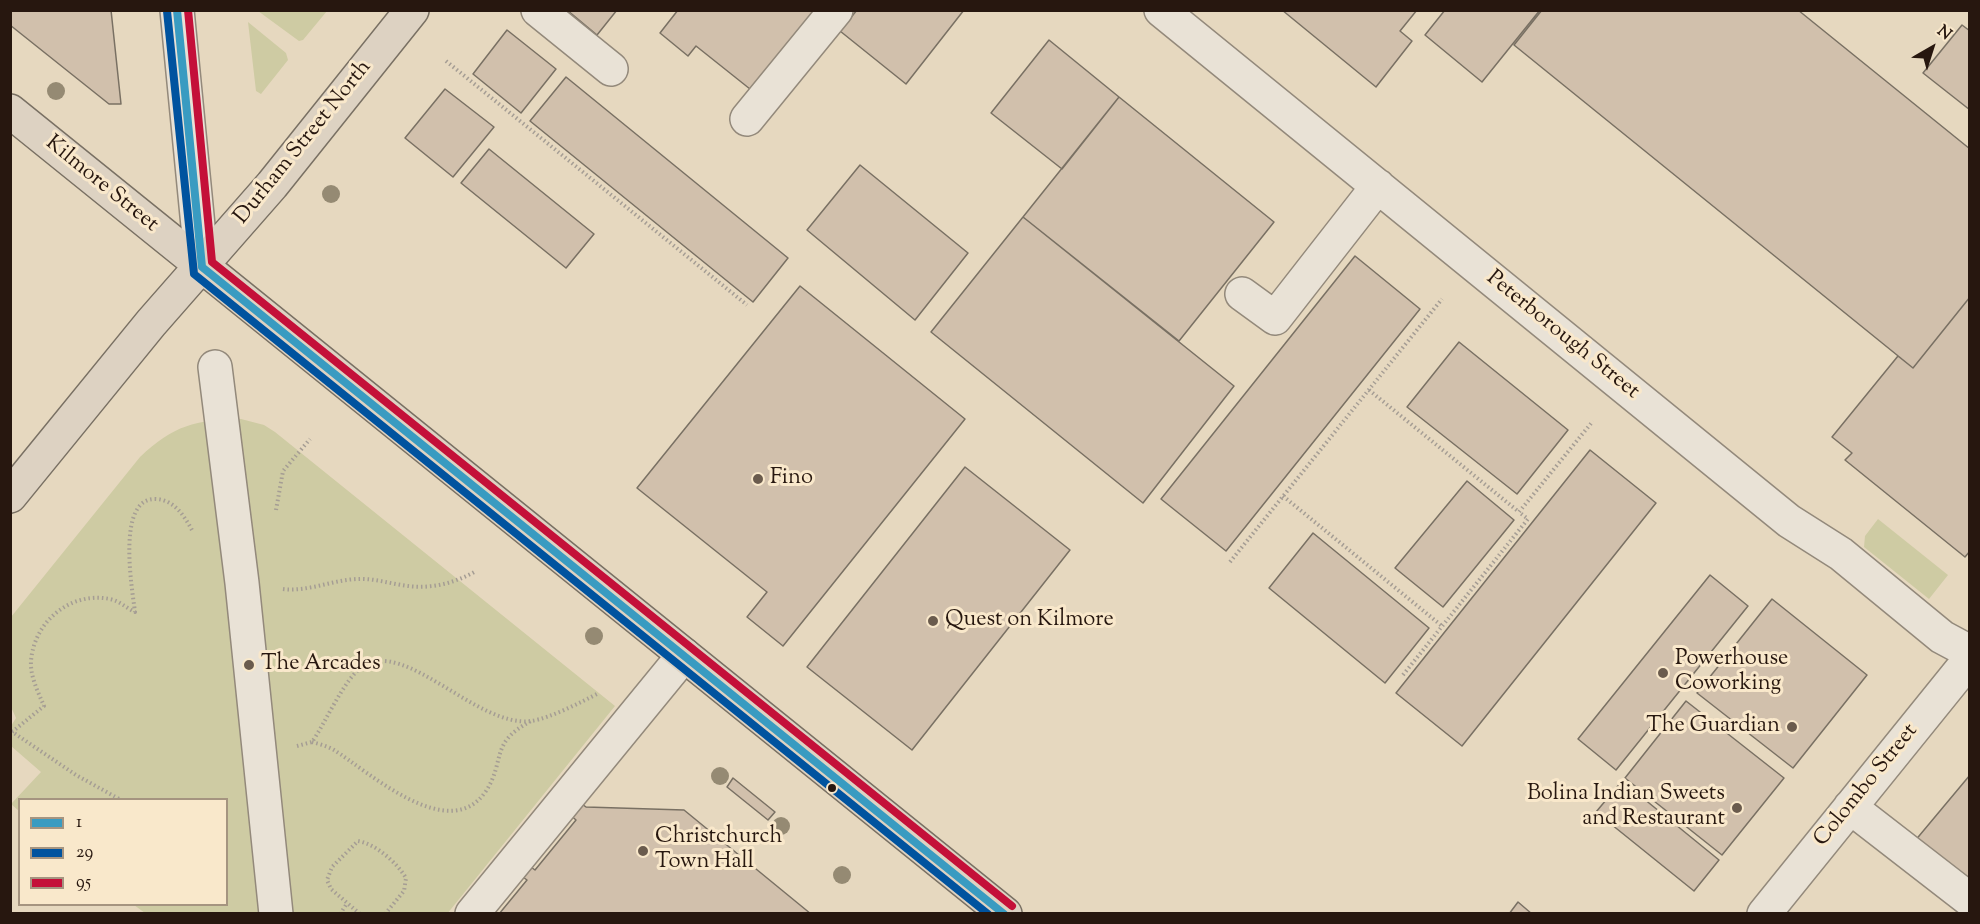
<!DOCTYPE html>
<style>
body{margin:0}
#map{position:relative;width:1980px;height:924px;overflow:hidden;background:#e6d8bf;font-family:"Sorts Mill Goudy",serif}
canvas{display:block}
.frame{position:absolute;inset:0;border:12px solid #27170f;pointer-events:none}
.legend{position:absolute;left:18px;top:798px;width:210px;height:108px;box-sizing:border-box;background:#f9e8cb;border:2px solid #a59480;margin:0;padding:8px 10px;list-style:none;font-size:18px;color:#27170f}
.legend li{display:flex;align-items:center;gap:12px;height:30px}
.legend b{width:30px;border:2px solid #a59480}
.north{position:absolute;left:1902px;top:18px;width:60px;height:60px;-webkit-text-stroke:4px #f9e8cb;paint-order:stroke;rotate:39deg;font-size:16px;font-weight:700;line-height:24px;text-align:center;color:#27170f}
.north::after{content:'';display:block;margin:auto;width:21px;height:27px;background:#27170f;clip-path:polygon(50% 0,100% 100%,50% 72%,0 100%)}
</style>
<div id="map">
<canvas width="1980" height="924"></canvas>
<div class="frame"></div>
<ul class="legend">
<li><b style="height:8px;background:#399bc1"></b>1</li>
<li><b style="height:8px;background:#00539f"></b>29</li>
<li><b style="height:8px;background:#c41039"></b>95</li>
</ul>
<div class="north">N</div>
</div>
<script>
const ctx = document.querySelector('canvas').getContext('2d');
ctx.lineJoin = 'round';
function fill(path, color) {
  ctx.fillStyle = color;
  ctx.fill(path, 'evenodd');
}
function trace(path, color, width, dash) {
  ctx.strokeStyle = color;
  ctx.lineWidth = width;
  ctx.lineCap = dash ? 'butt' : 'round';
  ctx.setLineDash(dash || []);
  ctx.stroke(path);
}
function label(font, color, halo, rows, align = 'center') {
  ctx.font = font + ' "Sorts Mill Goudy",serif';
  ctx.lineWidth = 6;
  ctx.setLineDash([]);
  ctx.textBaseline = 'middle';
  ctx.strokeStyle = halo;
  ctx.fillStyle = color;
  for (const [text, x, y, turn = 0] of rows) {
    ctx.save();
    ctx.translate(x, y);
    ctx.rotate((+turn || 0) * Math.PI / 180);
    ctx.textAlign = isNaN(turn) ? turn : align;
    if (halo) ctx.strokeText(text, 0, 0);
    ctx.fillText(text, 0, 0);
    ctx.restore();
  }
}
fill(new Path2D(`
 M 258,11 L 327,11 L 303,40 L 299,41 Z
 M 248,22 L 286,53 L 288,60 L 261,94 L 256,91 Z
 M 241,419 L 264,425 L 275,432 L 615,706 L 447,914 L 145,913 L 134,905 L 226,904 L 226,800 L 20,800 L 19,811 L 11,804 L 41,772 L 11,746 L 11,726 L 16,718 L 11,707 L 11,617 L 140,457 C 174,425 195,420 241,419 Z
 M 1878,519 L 1948,575 L 1929,599 L 1864,547 L 1865,536 Z`), '#cecba3');
const building = new Path2D(`
 M 10,10 L 111,10 L 121,104 L 109,104 L 10,25 Z
 M 567,10 L 617,10 L 597,35 Z
 M 678,10 L 821,10 L 755,93 L 696,46 L 688,56 L 660,33 Z
 M 857,10 L 964,10 L 906,84 L 840,31 Z
 M 1282,10 L 1417,10 L 1400,31 L 1412,41 L 1376,87 Z
 M 1445,10 L 1540,10 L 1482,82 L 1425,35 Z
 M 1542,10 L 1798,10 L 1970,149 L 1970,297 L 1913,368 L 1514,45 Z
 M 1962,25 L 1970,31 L 1970,110 L 1923,73 Z
 M 507,30 L 556,69 L 521,113 L 473,74 Z
 M 1049,40 L 1119,97 L 1062,169 L 991,113 Z
 M 566,77 L 788,258 L 753,302 L 530,121 Z
 M 445,89 L 494,127 L 453,177 L 405,138 Z
 M 1119,97 L 1274,222 L 1179,341 L 1023,217 Z
 M 489,149 L 594,234 L 566,268 L 461,183 Z
 M 860,165 L 968,253 L 915,320 L 807,230 Z
 M 1023,217 L 1234,386 L 1143,503 L 931,332 Z
 M 1355,256 L 1420,309 L 1226,551 L 1161,499 Z
 M 800,286 L 965,419 L 783,646 L 747,617 L 767,592 L 637,488 Z
 M 1970,297 L 1970,551 L 1965,557 L 1845,460 L 1852,453 L 1832,437 L 1898,356 L 1913,368 Z
 M 1459,342 L 1568,430 L 1517,494 L 1407,407 Z
 M 1590,450 L 1656,503 L 1462,746 L 1396,693 Z
 M 965,467 L 1070,550 L 912,750 L 807,667 Z
 M 1467,481 L 1514,520 L 1443,607 L 1395,568 Z
 M 1313,533 L 1429,628 L 1385,683 L 1269,588 Z
 M 1710,575 L 1748,606 L 1616,770 L 1578,739 Z
 M 1772,599 L 1867,675 L 1793,768 L 1697,693 Z
 M 1686,701 L 1784,778 L 1722,855 L 1625,778 Z
 M 1970,775 L 1970,888 L 1914,842 Z
 M 733,778 L 775,812 L 768,820 L 727,787 Z
 M 1622,781 L 1719,860 L 1694,891 L 1596,812 Z
 M 578,801 L 586,807 L 684,810 L 811,914 L 499,914 L 527,880 L 516,872 L 524,862 L 535,870 L 576,820 L 568,813 Z
 M 1518,902 L 1532,914 L 1509,914 Z`);
fill(building, '#d1c0ac');
trace(building, '#797063', 1.5);
const minor = new Path2D(`
 M 177,10 L 202,267
 M 538,10 L 611,69
 M 1161,10 L 1789,521 L 1841,554 L 1942,637 L 1970,652
 M 747,119 L 836,10
 M 1242,294 L 1275,318 L 1378,186
 M 215,367 L 242,583 L 276,914
 M 1850,807 L 1970,900
 M 472,914 L 684,655
 M 1764,914 L 1970,659`);
const major = new Path2D(`
 M 10,111 L 1005,914
 M 10,496 L 151,323 L 272,185 L 412,10`);
trace(minor, '#93897b', 36);
trace(major, '#797063', 36);
trace(new Path2D(`
 M 446,61 L 747,305
 M 1369,390 L 1519,512
 M 1283,496 L 1442,626
 M 276,510 L 283,471 L 310,439
 M 1230,562 L 1442,299
 M 283,589 C 308,592 332,580 357,579 C 374,578 391,584 408,586 C 432,589 455,583 476,571
 M 1403,675 L 1528,519 L 1519,512 L 1593,421
 M 11,731 L 76,775 L 121,800
 M 12,732 L 44,706 C 38,692 30,676 31,661 C 34,622 70,591 110,599 C 120,601 126,608 135,612 C 132,588 116,497 156,499 C 175,500 185,517 193,532
 M 312,742 C 319,744 327,746 334,750 C 368,771 449,846 486,791 C 506,760 489,743 531,721
 M 297,746 L 312,742 C 326,722 344,679 363,666 C 406,639 478,728 531,721 C 551,718 581,702 599,693
 M 340,914 L 346,905
 M 360,914 L 331,889 L 327,880 L 332,867 L 358,841 C 376,844 397,863 406,878 L 404,891 L 385,914`), '#a59d94', 4, [1.5, 3]);
trace(minor, '#e9e2d6', 33);
trace(major, '#ddd2c2', 33);
trace(new Path2D(`
 M 177,10 L 202,267 L 1004,914`), '#399bc1', 8);
trace(new Path2D(`
 M 167,11 L 194,274 L 988,914`), '#00539f', 8);
trace(new Path2D(`
 M 188,10 L 212,262 L 1012,906`), '#c41039', 8);
ctx.fillStyle = '#958a73';
for (const [x, y] of [
 [56,91],
 [331,194],
 [594,636],
 [720,776],
 [781,826],
 [842,875]
]) {
  ctx.beginPath();
  ctx.arc(x, y, 9, 0, 2 * Math.PI);
  ctx.fill();
}
for (const [x, y, r, color] of [
 [758,479,6,"#6a5b4d"],
 [933,621,6,"#6a5b4d"],
 [249,665,6,"#6a5b4d"],
 [1663,673,6,"#6a5b4d"],
 [1792,727,6,"#6a5b4d"],
 [832,788,5,"#27170f"],
 [1737,808,6,"#6a5b4d"],
 [643,851,6,"#6a5b4d"]
]) {
  const dot = new Path2D();
  dot.arc(x, y, r, 0, 2 * Math.PI);
  ctx.fillStyle = color;
  ctx.fill(dot);
  trace(dot, '#f9e8cb', 2);
}
label('22px', '#27170f', '#f9e8cb', [
 ["Durham Street North",304,143,-51],
 ["Kilmore Street",101,185,39],
 ["Peterborough Street",1562,336,39],
 ["Colombo Street",1867,786,-51]
]);
label('22px', '#27170f', '#f9e8cb', [
 ["Fino",770,479],
 ["Quest on Kilmore",945,621],
 ["Powerhouse",1675,660],
 ["Coworking",1675,685],
 ["The Arcades",261,665],
 ["The Guardian",1780,727,"right"],
 ["Bolina Indian Sweets",1725,795,"right"],
 ["and Restaurant",1725,820,"right"],
 ["Christchurch",655,838],
 ["Town Hall",655,863]
], 'left');
</script>
